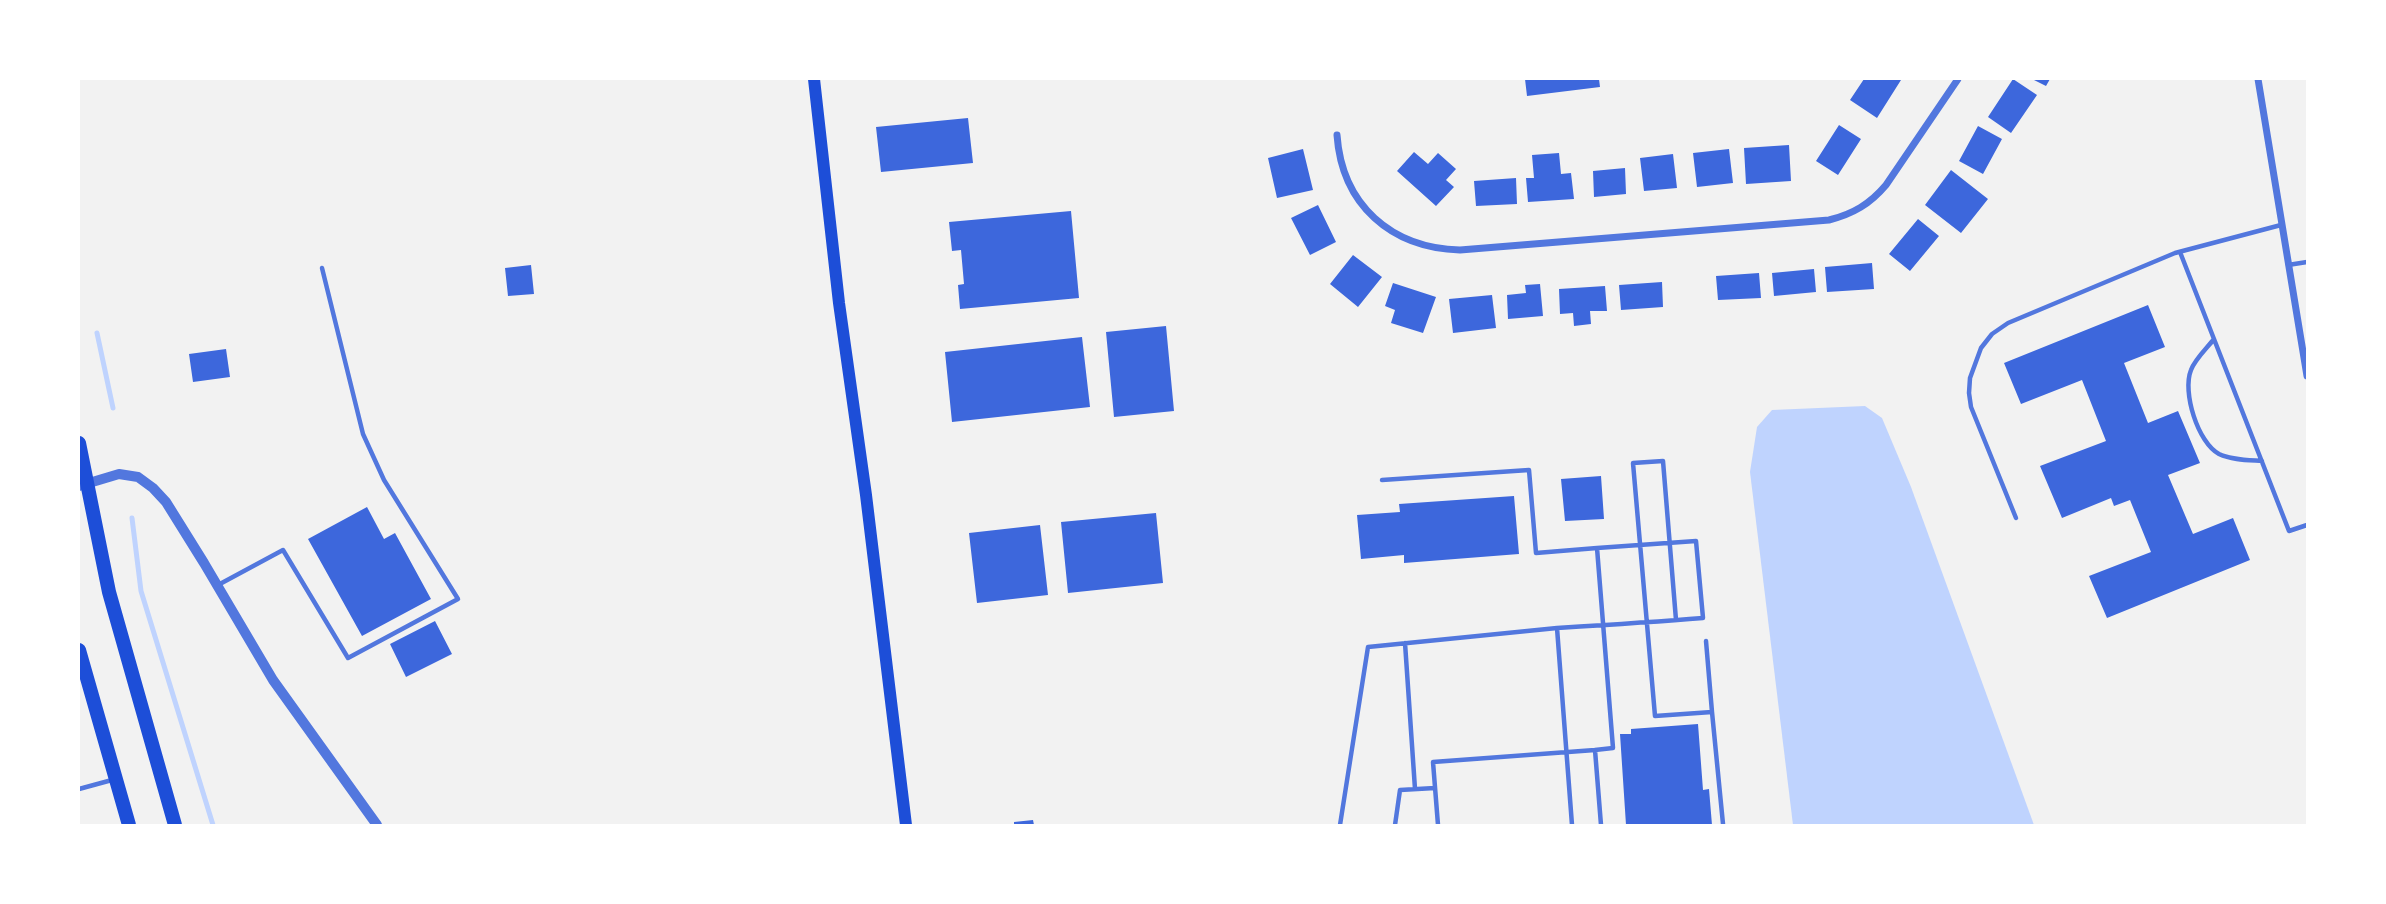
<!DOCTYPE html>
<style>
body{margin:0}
#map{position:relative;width:2386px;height:904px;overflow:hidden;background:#f2f2f2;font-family:"Nunito Sans",sans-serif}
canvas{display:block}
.frame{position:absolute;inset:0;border:80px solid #fff;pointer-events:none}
</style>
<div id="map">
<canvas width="2386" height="904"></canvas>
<div class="frame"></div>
</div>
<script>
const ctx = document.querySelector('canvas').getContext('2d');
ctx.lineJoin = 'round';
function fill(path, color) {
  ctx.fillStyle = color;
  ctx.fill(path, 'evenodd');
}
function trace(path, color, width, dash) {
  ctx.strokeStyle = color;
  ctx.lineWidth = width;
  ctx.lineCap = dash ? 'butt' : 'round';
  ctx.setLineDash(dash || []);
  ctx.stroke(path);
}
fill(new Path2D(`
 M 1865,406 L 1882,418 L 1911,487 L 2034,825 L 1793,825 L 1750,472 L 1757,427 L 1772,410 Z`), '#bfd3fe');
trace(new Path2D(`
 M 97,333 L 113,408
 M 132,518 L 141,591 L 213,825`), '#bfd3fe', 5);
fill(new Path2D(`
 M 1525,79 L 1599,79 L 1600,87 L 1527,96 Z
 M 1864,79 L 1901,80 L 1877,118 L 1850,100 Z
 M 2013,79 L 2037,95 L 2011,133 L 1988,117 Z
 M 2032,79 L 2050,79 L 2046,86 Z
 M 968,118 L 973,163 L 881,172 L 876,127 Z
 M 1839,125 L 1861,139 L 1838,175 L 1816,161 Z
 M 1978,126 L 2002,139 L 1983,174 L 1959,161 Z
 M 1789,145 L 1791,181 L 1746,184 L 1744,148 Z
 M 1303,149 L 1313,190 L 1277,198 L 1268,158 Z
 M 1729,149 L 1733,183 L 1697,187 L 1693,153 Z
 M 1414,152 L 1428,164 L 1438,153 L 1456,169 L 1446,180 L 1454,187 L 1436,206 L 1397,171 Z
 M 1559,153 L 1561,174 L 1571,173 L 1574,199 L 1528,202 L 1526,178 L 1534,178 L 1532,155 Z
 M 1673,154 L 1677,188 L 1644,191 L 1640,158 Z
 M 1625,168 L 1626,194 L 1594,197 L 1593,171 Z
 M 1951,170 L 1988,199 L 1961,233 L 1925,205 Z
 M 1516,178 L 1517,204 L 1476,206 L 1474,181 Z
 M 1318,205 L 1336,242 L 1310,255 L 1291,218 Z
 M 1071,211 L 1079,298 L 960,309 L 958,285 L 964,284 L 961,250 L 952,251 L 949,222 Z
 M 1918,219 L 1939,236 L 1910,271 L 1889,254 Z
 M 1353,255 L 1382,277 L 1358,307 L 1330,284 Z
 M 1872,263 L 1874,289 L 1827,292 L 1825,267 Z
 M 531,265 L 534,294 L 508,296 L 505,268 Z
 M 1814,269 L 1816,292 L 1774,296 L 1772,273 Z
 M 1759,273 L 1761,298 L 1718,300 L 1716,276 Z
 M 1662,282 L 1663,307 L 1621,310 L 1619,285 Z
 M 1393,283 L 1436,297 L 1423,333 L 1391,323 L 1395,310 L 1385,306 Z
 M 1540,284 L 1543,316 L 1508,319 L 1507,295 L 1526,293 L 1525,285 Z
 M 1605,286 L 1607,311 L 1590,311 L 1591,324 L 1574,326 L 1573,313 L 1560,314 L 1559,289 Z
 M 1492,295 L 1496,328 L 1453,333 L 1449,299 Z
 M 2148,305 L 2165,347 L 2124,363 L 2148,423 L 2178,411 L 2200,463 L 2168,475 L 2193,534 L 2233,518 L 2250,560 L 2107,618 L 2089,576 L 2151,552 L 2130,500 L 2114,506 L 2111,498 L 2062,518 L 2040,466 L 2106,441 L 2082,380 L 2021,404 L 2004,363 Z
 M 1166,326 L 1174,411 L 1114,417 L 1106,332 Z
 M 1082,337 L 1090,407 L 952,422 L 945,352 Z
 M 226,349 L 230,377 L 193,382 L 189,354 Z
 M 1601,476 L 1604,519 L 1565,521 L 1561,479 Z
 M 1514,496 L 1519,554 L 1404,563 L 1404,555 L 1361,559 L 1357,515 L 1400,512 L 1399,504 Z
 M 367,507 L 384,539 L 395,533 L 431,599 L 362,636 L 308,539 Z
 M 1156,513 L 1163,583 L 1068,593 L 1061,522 Z
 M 1040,525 L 1048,595 L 977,603 L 969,533 Z
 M 435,621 L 452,654 L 406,677 L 390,644 Z
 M 1698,724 L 1703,790 L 1709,789 L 1712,825 L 1626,825 L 1620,734 L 1631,734 L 1631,729 Z
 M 1033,820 L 1034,825 L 1014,825 L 1014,822 Z`), '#3d67dc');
trace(new Path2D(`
 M 2180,252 L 2289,531 L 2307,525
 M 2288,265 L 2307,262
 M 2214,339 C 2207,348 2195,359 2191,370 C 2182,392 2198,443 2219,454 C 2232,460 2248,460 2262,461
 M 1382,480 L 1529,470 L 1536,553 L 1597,548
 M 2016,518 L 1971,407 L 1969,393 L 1970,378 L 1981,348 L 1992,334 L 2008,323 L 2175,253 L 2281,225
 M 218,585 L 283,550 L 348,658 L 458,599 L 384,480 L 363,434 L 322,268
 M 1676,620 L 1663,461 L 1633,463 L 1655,716 L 1712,712 L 1706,641
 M 1405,643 L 1415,789
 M 1712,712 L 1723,824
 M 79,789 L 112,780
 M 1340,825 L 1368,647 L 1557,628
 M 1395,825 L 1400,790 L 1435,788
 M 1438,825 L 1433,762 L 1595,750 L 1601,825
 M 1572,825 L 1557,628 C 1606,625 1654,622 1703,618 L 1696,541 L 1597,548 L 1613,748 L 1595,750`), '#5277de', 4.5);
trace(new Path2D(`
 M 2258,79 L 2307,376
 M 1337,135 C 1342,205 1391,248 1460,250 L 1829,220 C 1853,214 1870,204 1886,185 L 1958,79`), '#5277de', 7);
trace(new Path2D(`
 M 79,486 L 119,474 L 138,477 L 153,488 L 166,502 L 204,563 L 273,680 L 377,825`), '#5277de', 10);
trace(new Path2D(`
 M 814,79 L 839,303 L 866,495 L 906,825`), '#1d4ed8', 12);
trace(new Path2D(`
 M 79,443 L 109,592 L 175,825
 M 79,650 L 129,825`), '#1d4ed8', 14);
</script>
